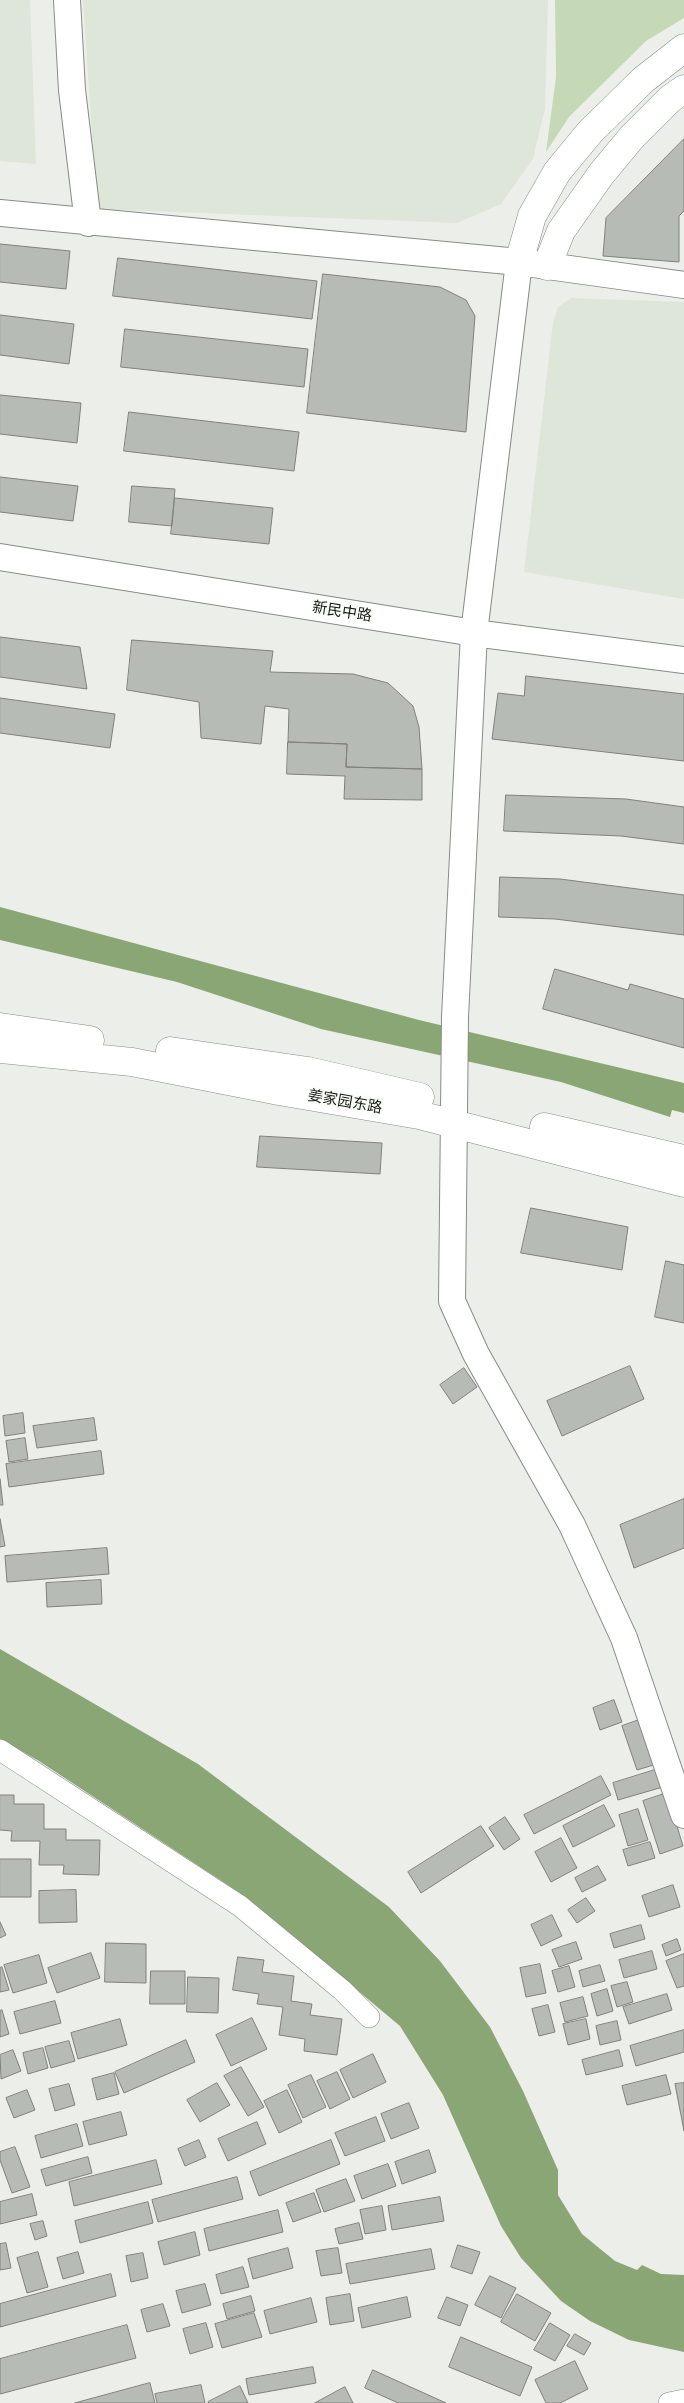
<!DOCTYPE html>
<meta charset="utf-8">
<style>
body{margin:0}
canvas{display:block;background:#ecefe9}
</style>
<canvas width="684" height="2403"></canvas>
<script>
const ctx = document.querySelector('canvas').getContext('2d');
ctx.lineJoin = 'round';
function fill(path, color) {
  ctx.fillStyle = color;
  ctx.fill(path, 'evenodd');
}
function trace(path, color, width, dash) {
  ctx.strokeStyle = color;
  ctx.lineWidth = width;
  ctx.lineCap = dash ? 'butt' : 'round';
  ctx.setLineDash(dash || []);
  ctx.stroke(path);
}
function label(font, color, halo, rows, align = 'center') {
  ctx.font = font + ' "PT Sans","Noto Sans SC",sans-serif';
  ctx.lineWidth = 4;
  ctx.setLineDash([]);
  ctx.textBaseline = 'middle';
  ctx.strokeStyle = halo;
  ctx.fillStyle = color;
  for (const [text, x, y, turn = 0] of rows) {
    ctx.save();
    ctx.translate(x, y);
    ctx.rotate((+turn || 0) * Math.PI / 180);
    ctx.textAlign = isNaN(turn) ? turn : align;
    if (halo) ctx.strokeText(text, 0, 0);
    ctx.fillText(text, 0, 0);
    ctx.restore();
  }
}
fill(new Path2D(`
 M 0,0 L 30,0 L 36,164 L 0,161 Z
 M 83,0 L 548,0 L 545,109 L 533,159 L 501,204 L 457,223 L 97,209 Z
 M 571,298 L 684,302 L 684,599 L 524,572 L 553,322 L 558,307 Z`), '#dee6d9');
fill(new Path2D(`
 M 555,0 L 684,0 L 684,18 L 646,41 L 569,117 L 546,152 L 556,77 Z`), '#c5d9b6');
fill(new Path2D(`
 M 0,907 L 419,1020 L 684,1083 L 684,1113 L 672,1110 L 670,1117 L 561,1082 L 321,1029 L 177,982 L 0,940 Z
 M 0,1649 L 198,1764 L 389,1907 L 440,1961 L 490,2027 L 523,2091 L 558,2170 L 558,2195 L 582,2234 L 615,2261 L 637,2270 L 642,2265 L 661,2274 L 684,2275 L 684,2352 L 629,2340 L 590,2321 L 561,2301 L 521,2258 L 501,2226 L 443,2095 L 400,2026 L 246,1897 L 39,1761 L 0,1739 Z`), '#8aa674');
const building = new Path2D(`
 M 684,139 L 684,211 L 679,216 L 679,262 L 603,256 L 606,218 Z
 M 0,244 L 70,251 L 66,289 L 0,282 Z
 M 118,258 L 317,281 L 312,319 L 113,296 Z
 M 323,274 L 440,287 L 466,300 L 475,316 L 466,432 L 307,413 Z
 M 0,315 L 74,324 L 69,364 L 0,355 Z
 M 125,329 L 308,349 L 304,387 L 121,367 Z
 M 0,395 L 81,403 L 77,443 L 0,434 Z
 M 129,412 L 299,432 L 294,471 L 124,451 Z
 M 0,477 L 78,486 L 73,521 L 0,512 Z
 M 132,486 L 175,489 L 172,526 L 129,522 Z
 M 175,498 L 273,508 L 269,544 L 171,534 Z
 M 0,637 L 80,647 L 87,689 L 0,677 Z
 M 132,640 L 273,651 L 270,672 L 353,674 L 388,683 L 413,706 L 419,727 L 422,769 L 346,767 L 347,744 L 288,742 L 289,709 L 265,706 L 261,744 L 201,738 L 199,702 L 127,690 Z
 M 526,676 L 684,694 L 684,761 L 492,739 L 498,693 L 524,696 Z
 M 0,698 L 115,714 L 110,748 L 0,733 Z
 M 288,742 L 347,744 L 346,767 L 422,769 L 422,800 L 344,799 L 345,776 L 287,774 Z
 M 506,795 L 626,799 L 684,807 L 684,844 L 621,836 L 504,831 Z
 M 500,877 L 560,879 L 684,895 L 684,935 L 555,919 L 499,917 Z
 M 555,969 L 628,990 L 630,984 L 684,999 L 684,1048 L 543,1009 Z
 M 260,1136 L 382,1143 L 380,1174 L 257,1167 Z
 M 531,1208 L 628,1227 L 622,1270 L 521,1253 Z
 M 666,1261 L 684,1265 L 684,1323 L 655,1317 Z
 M 630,1366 L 644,1399 L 562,1436 L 547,1401 Z
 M 464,1368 L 477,1387 L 453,1404 L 440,1385 Z
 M 23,1413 L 25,1433 L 5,1436 L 3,1416 Z
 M 94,1418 L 97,1440 L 37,1448 L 33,1426 Z
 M 25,1438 L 28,1459 L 9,1462 L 6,1441 Z
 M 101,1451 L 104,1474 L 9,1487 L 6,1464 Z
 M 0,1479 L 3,1505 L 0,1505 Z
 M 684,1499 L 684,1548 L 634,1568 L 620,1525 Z
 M 0,1519 L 5,1546 L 0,1547 Z
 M 107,1548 L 109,1574 L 7,1582 L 5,1556 Z
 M 101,1580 L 102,1604 L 47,1607 L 46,1583 Z
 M 614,1700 L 622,1722 L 600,1730 L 593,1708 Z
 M 642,1719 L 657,1764 L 637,1770 L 622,1726 Z
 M 658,1769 L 663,1787 L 618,1800 L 613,1783 Z
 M 601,1776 L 611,1795 L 534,1834 L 524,1815 Z
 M 667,1793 L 683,1846 L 660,1854 L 643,1801 Z
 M 0,1795 L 14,1795 L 14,1804 L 44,1804 L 44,1829 L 66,1829 L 66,1840 L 100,1840 L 99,1875 L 63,1874 L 64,1865 L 39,1865 L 40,1841 L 11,1841 L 12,1831 L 0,1830 Z
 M 604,1805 L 615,1826 L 573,1847 L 563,1826 Z
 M 638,1809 L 648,1840 L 628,1846 L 619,1815 Z
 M 505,1817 L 520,1839 L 504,1850 L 489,1828 Z
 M 481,1826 L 494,1846 L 421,1893 L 408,1872 Z
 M 561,1838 L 577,1868 L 551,1882 L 535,1852 Z
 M 650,1842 L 655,1858 L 628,1866 L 623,1850 Z
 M 0,1859 L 31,1859 L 31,1897 L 0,1897 Z
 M 598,1866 L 606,1880 L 582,1892 L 575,1878 Z
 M 673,1885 L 680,1907 L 649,1917 L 642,1896 Z
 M 76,1890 L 77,1922 L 39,1923 L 39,1891 Z
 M 586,1898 L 595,1911 L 577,1923 L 568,1910 Z
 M 552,1915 L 562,1936 L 541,1946 L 531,1925 Z
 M 0,1922 L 6,1935 L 0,1938 Z
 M 641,1925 L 645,1939 L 614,1948 L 610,1934 Z
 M 677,1939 L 681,1950 L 666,1956 L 662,1945 Z
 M 576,1942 L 582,1959 L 559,1967 L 552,1950 Z
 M 106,1943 L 146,1944 L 146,1983 L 105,1982 Z
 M 652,1951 L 657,1969 L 624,1978 L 619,1960 Z
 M 91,1953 L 100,1978 L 57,1993 L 48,1968 Z
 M 684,1954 L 684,1986 L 677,1988 L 666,1961 Z
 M 39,1955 L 47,1983 L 13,1993 L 4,1965 Z
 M 238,1957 L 264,1960 L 262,1972 L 294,1976 L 291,2001 L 312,2004 L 310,2015 L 342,2019 L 337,2055 L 304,2051 L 305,2039 L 279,2035 L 283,2007 L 257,2004 L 259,1994 L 233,1990 Z
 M 540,1964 L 546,1993 L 526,1997 L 520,1968 Z
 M 600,1965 L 605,1981 L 583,1987 L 579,1971 Z
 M 569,1966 L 575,1987 L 558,1992 L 552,1971 Z
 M 2,1967 L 9,1990 L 0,1992 L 0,1968 Z
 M 151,1971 L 185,1971 L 185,2004 L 150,2004 Z
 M 188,1977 L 219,1978 L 218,2013 L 187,2012 Z
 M 627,1982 L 633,2002 L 617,2007 L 611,1986 Z
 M 607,1989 L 613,2011 L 597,2016 L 591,1994 Z
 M 667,1994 L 672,2010 L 629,2024 L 623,2007 Z
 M 583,1997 L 588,2016 L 565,2022 L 560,2003 Z
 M 55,2001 L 61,2023 L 20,2034 L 14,2012 Z
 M 548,2005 L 555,2032 L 539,2036 L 532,2009 Z
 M 2,2010 L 9,2034 L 0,2037 L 0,2011 Z
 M 252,2018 L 267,2049 L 231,2066 L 216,2035 Z
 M 120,2019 L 127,2045 L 78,2059 L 71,2033 Z
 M 586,2019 L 590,2039 L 568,2045 L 563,2024 Z
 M 617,2021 L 621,2040 L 600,2045 L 596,2026 Z
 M 684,2030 L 684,2052 L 636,2066 L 630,2046 Z
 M 186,2040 L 195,2062 L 124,2093 L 115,2072 Z
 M 69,2041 L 75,2061 L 51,2068 L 45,2047 Z
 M 43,2048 L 48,2068 L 28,2074 L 23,2053 Z
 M 13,2050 L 21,2071 L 1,2079 L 0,2055 Z
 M 619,2050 L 623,2066 L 586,2075 L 582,2060 Z
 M 373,2054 L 386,2082 L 353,2098 L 340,2070 Z
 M 241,2067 L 264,2107 L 248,2116 L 224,2076 Z
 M 337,2072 L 350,2099 L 330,2109 L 317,2081 Z
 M 114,2073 L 119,2094 L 97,2100 L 92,2079 Z
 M 311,2075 L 326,2107 L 303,2118 L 288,2085 Z
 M 666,2075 L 671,2094 L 627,2105 L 622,2086 Z
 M 217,2083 L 230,2105 L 200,2122 L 187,2100 Z
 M 684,2083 L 684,2131 L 675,2084 Z
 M 69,2084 L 75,2105 L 55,2111 L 49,2089 Z
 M 27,2090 L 35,2110 L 14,2118 L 6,2098 Z
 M 287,2090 L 302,2122 L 279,2133 L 264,2101 Z
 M 409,2103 L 419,2128 L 391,2139 L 381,2114 Z
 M 121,2112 L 127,2135 L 89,2145 L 83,2122 Z
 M 376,2117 L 385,2141 L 345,2156 L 335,2133 Z
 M 257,2122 L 266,2144 L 228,2161 L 218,2139 Z
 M 77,2124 L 83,2146 L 41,2158 L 35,2136 Z
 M 199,2140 L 206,2157 L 185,2166 L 178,2149 Z
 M 331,2140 L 340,2164 L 259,2196 L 250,2172 Z
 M 15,2147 L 30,2187 L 12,2193 L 0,2160 L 0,2152 Z
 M 429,2150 L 436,2172 L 402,2184 L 395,2162 Z
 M 88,2157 L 92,2173 L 46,2186 L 41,2170 Z
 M 156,2160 L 162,2184 L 74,2206 L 69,2182 Z
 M 388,2164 L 396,2186 L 362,2199 L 354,2176 Z
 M 237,2177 L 243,2199 L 158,2222 L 152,2200 Z
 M 346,2179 L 355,2201 L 324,2212 L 316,2190 Z
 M 314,2193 L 321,2212 L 293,2222 L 286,2203 Z
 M 32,2194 L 37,2215 L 0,2224 L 0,2202 Z
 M 440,2197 L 444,2221 L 392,2230 L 388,2206 Z
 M 148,2202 L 153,2223 L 80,2243 L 75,2221 Z
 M 382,2206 L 386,2230 L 365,2234 L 360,2210 Z
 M 278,2210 L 283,2232 L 209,2251 L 204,2229 Z
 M 43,2221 L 47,2236 L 35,2240 L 30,2224 Z
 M 359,2223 L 363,2239 L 339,2244 L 335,2229 Z
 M 195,2232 L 200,2255 L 164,2265 L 158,2242 Z
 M 6,2243 L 11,2268 L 0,2270 L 0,2244 Z
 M 458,2245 L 480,2252 L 472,2274 L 451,2267 Z
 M 288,2248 L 293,2268 L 253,2279 L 248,2259 Z
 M 338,2248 L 342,2273 L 321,2276 L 316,2251 Z
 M 431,2249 L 435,2269 L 350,2284 L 346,2264 Z
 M 38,2252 L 48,2287 L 27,2293 L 17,2258 Z
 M 78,2252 L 84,2273 L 63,2279 L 57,2258 Z
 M 143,2253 L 148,2278 L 131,2282 L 126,2256 Z
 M 243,2267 L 249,2287 L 221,2294 L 216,2275 Z
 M 111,2274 L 116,2296 L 0,2327 L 0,2304 Z
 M 490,2276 L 516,2288 L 501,2318 L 475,2305 Z
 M 205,2284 L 211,2305 L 182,2313 L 176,2291 Z
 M 350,2294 L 354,2321 L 330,2325 L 326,2298 Z
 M 517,2294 L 551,2313 L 535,2341 L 501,2322 Z
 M 251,2296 L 255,2311 L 227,2319 L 223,2304 Z
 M 407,2297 L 411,2317 L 362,2328 L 358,2308 Z
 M 447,2297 L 468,2305 L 460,2326 L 438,2318 Z
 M 311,2298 L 317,2322 L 270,2334 L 264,2311 Z
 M 163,2304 L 170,2326 L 147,2332 L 141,2310 Z
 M 254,2313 L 262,2337 L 222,2348 L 215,2324 Z
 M 206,2323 L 213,2347 L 190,2354 L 183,2329 Z
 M 550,2323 L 570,2335 L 555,2361 L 534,2350 Z
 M 127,2325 L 136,2358 L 0,2394 L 0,2359 Z
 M 575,2334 L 591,2343 L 584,2355 L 567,2346 Z
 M 461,2337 L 532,2367 L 520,2396 L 449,2367 Z
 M 575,2361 L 588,2389 L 560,2403 L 546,2403 L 535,2380 Z
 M 313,2367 L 316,2383 L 249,2395 L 246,2379 Z
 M 373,2370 L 446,2403 L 398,2403 L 365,2388 Z
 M 150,2383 L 155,2403 L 75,2403 Z
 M 201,2385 L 205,2403 L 157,2403 L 155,2394 Z
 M 240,2386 L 248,2403 L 209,2403 L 208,2402 Z
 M 345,2387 L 353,2403 L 315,2403 Z`);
fill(building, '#b7bbb5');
trace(building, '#7f827c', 1);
const minor = new Path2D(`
 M 0,1750 L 240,1906 L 342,1990 L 369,2017
 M 669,2403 L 684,2400`);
const tertiary = new Path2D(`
 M 67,0 L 72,90 L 88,223
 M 0,213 L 519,262 L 684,285
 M 519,262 L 474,633 L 455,1017 L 452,1301 L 476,1354 L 572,1525 L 624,1638 L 684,1815
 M 0,557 L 474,633 L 684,660`);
const secondary = new Path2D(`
 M 519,262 L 532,216 L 557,172 L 590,132 L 643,80 L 684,48
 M 547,266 L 561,231 L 602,173 L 632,137 L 670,99 L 684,89
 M 0,1027 L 90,1040
 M 0,1049 L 132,1062 L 279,1091 L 419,1115 L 684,1183
 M 170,1051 L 308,1071 L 420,1097
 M 544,1127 L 684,1159`);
trace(minor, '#888b86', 22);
trace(tertiary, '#888b86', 28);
trace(secondary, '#888b86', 29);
trace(minor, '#fff', 21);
trace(tertiary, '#fff', 26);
trace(secondary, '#fff', 28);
label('15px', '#1a1b19', '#f9fdf6', [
 ["新民中路",342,612,9],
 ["姜家园东路",345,1102,10]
]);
</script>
